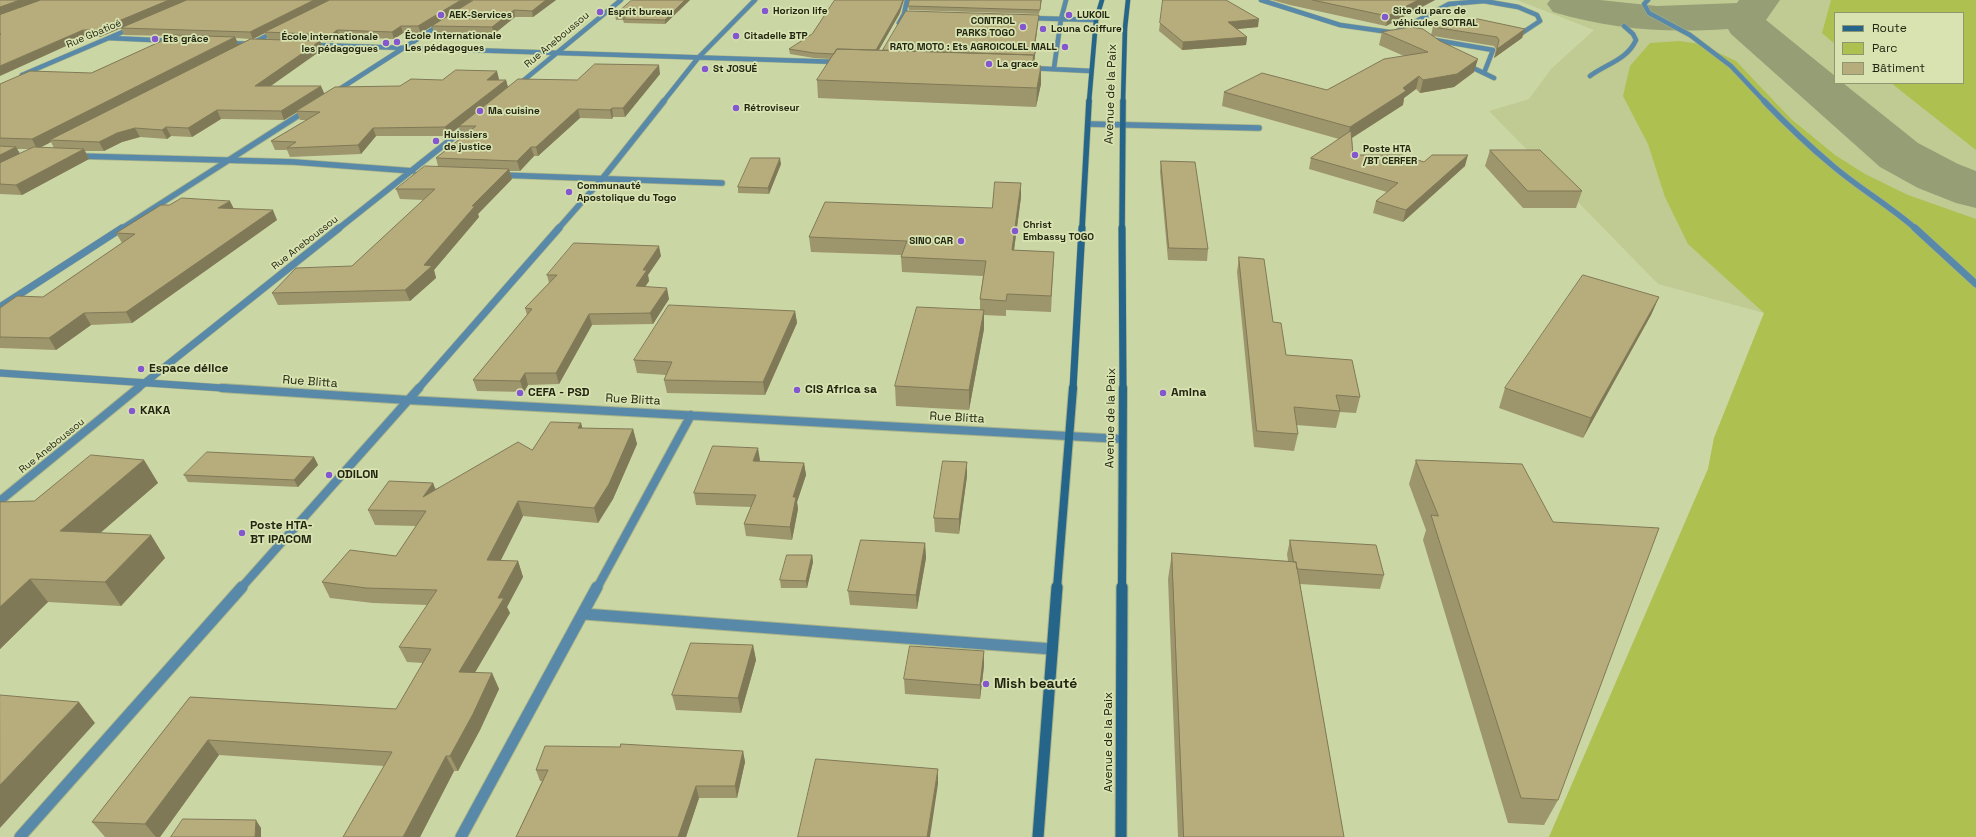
<!DOCTYPE html>
<meta charset="utf-8">
<style>
body{margin:0}
#map{position:relative;width:1976px;height:837px;overflow:hidden;background:#cbd6a5;font-family:"Space Grotesk",sans-serif}
canvas{display:block}
.legend{position:absolute;left:1834px;top:12px;width:130px;height:72px;box-sizing:border-box;background:#d8e3b1;border:1px solid #8f9771;margin:0;padding:5px 7px;list-style:none;font-size:12px;color:#222512}
.legend li{display:flex;align-items:center;gap:8px;height:20px}
.legend b{width:20px;border:1px solid #8f9771}
</style>
<div id="map">
<canvas width="1976" height="837"></canvas>
<ul class="legend">
<li><b style="height:5px;background:#256589"></b>Route</li>
<li><b style="height:11px;background:#adc050"></b>Parc</li>
<li><b style="height:11px;background:#b7ad7c"></b>Bâtiment</li>
</ul>
</div>
<script>
const ctx = document.querySelector('canvas').getContext('2d');
ctx.lineJoin = 'round';
function fill(path, color) {
  ctx.fillStyle = color;
  ctx.fill(path, 'evenodd');
}
function trace(path, color, width, dash) {
  ctx.strokeStyle = color;
  ctx.lineWidth = width;
  ctx.lineCap = dash ? 'butt' : 'round';
  ctx.setLineDash(dash || []);
  ctx.stroke(path);
}
function label(font, color, halo, rows, align = 'center') {
  ctx.font = font + ' "Space Grotesk",sans-serif';
  ctx.lineWidth = 3.5;
  ctx.setLineDash([]);
  ctx.textBaseline = 'middle';
  ctx.strokeStyle = halo;
  ctx.fillStyle = color;
  for (const [text, x, y, turn = 0] of rows) {
    ctx.save();
    ctx.translate(x, y);
    ctx.rotate((+turn || 0) * Math.PI / 180);
    ctx.textAlign = isNaN(turn) ? turn : align;
    if (halo) ctx.strokeText(text, 0, 0);
    ctx.fillText(text, 0, 0);
    ctx.restore();
  }
}
fill(new Path2D(`
 M 1517,0 L 1976,0 L 1976,837 L 1549,837 L 1708,469 L 1714,438 L 1764,313 L 1658,284 L 1489,111 L 1529,99 L 1551,69 L 1594,30 ZM 1835,13 L 1963,13 L 1963,83 L 1835,83 Z`), '#c0cb93');
fill(new Path2D(`
 M 1831,0 L 1976,0 L 1976,150 L 1891,83 L 1963,83 L 1963,13 L 1835,13 L 1835,44 L 1822,33 Z
 M 1679,41 L 1700,44 L 1736,61 L 1791,119 L 1835,155 L 1865,174 L 1908,195 L 1976,219 L 1976,837 L 1549,837 L 1708,469 L 1714,438 L 1764,313 L 1688,244 L 1665,197 L 1648,144 L 1623,96 L 1630,66 L 1650,43 Z`), '#adc050');
fill(new Path2D(`
 M 1550,0 L 1600,0 L 1657,6 L 1737,3 L 1739,0 L 1780,0 L 1766,20 L 1835,76 L 1835,83 L 1843,83 L 1918,143 L 1958,164 L 1976,171 L 1976,208 L 1956,203 L 1918,188 L 1880,167 L 1731,34 L 1728,29 C 1665,33 1614,30 1553,12 L 1547,4 Z`), '#969e76');
const laneFar2 = new Path2D(`
 M 1261,0 L 1340,25 L 1396,33
 M 1648,0 L 1644,4 L 1649,13 L 1690,35 L 1731,66 L 1765,102
 M 1394,33 L 1449,4 L 1484,1 L 1518,7 L 1537,15 L 1540,21 L 1522,33
 M 1429,39 L 1493,50 L 1484,73
 M 1465,64 L 1494,78
 M 1590,76 C 1606,64 1627,60 1636,40 L 1633,34 L 1624,26`);
const laneFar1 = new Path2D(`
 M 1764,101 C 1786,124 1809,146 1833,166 C 1860,189 1890,206 1916,229
 M 1088,124 L 1259,128`);
const lane = new Path2D(`
 M 1915,228 L 1976,284`);
const streetFar4 = new Path2D(`
 M 1029,18 L 1096,20
 M 899,23 L 904,14 L 907,0
 M 109,38 L 175,41
 M 227,43 L 253,44
 M 251,44 L 276,31
 M 313,45 L 839,62
 M 1030,68 L 1091,71
 M 1054,68 L 1061,19 L 1066,0
 M 22,75 L 132,28
 M 518,85 L 621,0
 M 335,92 L 441,24
 M 663,102 L 698,58 L 755,0`);
const streetFar3 = new Path2D(`
 M 77,156 L 294,162 L 413,171
 M 500,175 L 722,183
 M 121,229 L 307,110
 M 338,229 L 469,125
 M 558,229 L 602,179 L 664,101`);
const streetFar2 = new Path2D(`
 M 0,307 L 122,228
 M 0,373 L 237,389
 M 137,389 L 339,228
 M 418,389 L 559,228`);
const streetFar1 = new Path2D(`
 M 222,388 L 408,400 L 1122,439
 M 0,501 L 138,388
 M 241,588 L 419,388
 M 597,588 L 691,415`);
const street = new Path2D(`
 M 584,614 L 1052,649
 M 20,837 L 242,587
 M 461,837 L 597,587`);
const secondaryFar4 = new Path2D(`
 M 1089,102 L 1096,20 L 1102,0
 M 1123,102 L 1125,28 L 1128,0`);
const secondaryFar3 = new Path2D(`
 M 1082,229 L 1089,101
 M 1122,229 L 1123,101`);
const secondaryFar2 = new Path2D(`
 M 1122,228 L 1123,389
 M 1073,389 L 1082,228`);
const secondaryFar1 = new Path2D(`
 M 1057,588 L 1073,388
 M 1122,588 L 1123,388`);
const secondary = new Path2D(`
 M 1038,837 L 1057,587
 M 1121,837 L 1122,587`);
trace(laneFar2, '#a9b388', 5.5);
trace(laneFar1, '#a9b388', 7);
trace(lane, '#a9b388', 8);
trace(streetFar4, '#a9b388', 5.5);
trace(streetFar3, '#a9b388', 7);
trace(streetFar2, '#a9b388', 8);
trace(streetFar1, '#a9b388', 10);
trace(street, '#a9b388', 13);
trace(secondaryFar4, '#a9b388', 5.5);
trace(secondaryFar3, '#a9b388', 7);
trace(secondaryFar2, '#a9b388', 8);
trace(secondaryFar1, '#a9b388', 10);
trace(secondary, '#a9b388', 13);
trace(laneFar2, '#5889a8', 4.5);
trace(laneFar1, '#5889a8', 5.5);
trace(lane, '#5889a8', 7);
trace(streetFar4, '#5889a8', 4.5);
trace(streetFar3, '#5889a8', 5.5);
trace(streetFar2, '#5889a8', 7);
trace(streetFar1, '#5889a8', 8);
trace(street, '#5889a8', 11);
trace(secondaryFar4, '#256589', 4.5);
trace(secondaryFar3, '#256589', 5.5);
trace(secondaryFar2, '#256589', 7);
trace(secondaryFar1, '#256589', 8);
trace(secondary, '#256589', 11);
fill(new Path2D(`
 M 0,0 L 473,0 L 421,33 L 403,33 L 394,39 L 340,37 L 333,42 L 320,41 L 323,49 L 271,86 L 324,94 L 400,86 L 442,80 L 499,79 L 499,80 L 506,80 L 508,87 L 577,80 L 660,74 L 625,117 L 613,117 L 612,119 L 580,118 L 538,156 L 534,156 L 520,171 L 509,171 L 512,179 L 478,214 L 479,217 L 434,270 L 436,278 L 410,301 L 278,305 L 272,293 L 352,266 L 424,200 L 400,199 L 396,189 L 438,166 L 436,158 L 465,135 L 462,135 L 459,127 L 448,136 L 376,136 L 361,154 L 290,157 L 287,150 L 275,150 L 271,141 L 306,120 L 300,120 L 297,112 L 284,120 L 221,119 L 192,137 L 171,136 L 167,139 L 140,137 L 122,142 L 104,151 L 85,151 L 89,159 L 22,195 L 0,194 L 0,84 L 91,73 L 173,36 L 124,35 L 121,28 L 100,37 L 86,37 ZM 265,33 L 268,39 L 253,39 ZM 236,38 L 250,39 L 238,45 ZM 51,142 L 54,148 L 40,148 ZM 17,149 L 30,149 L 20,154 Z
 M 474,0 L 556,0 L 533,17 L 515,17 L 494,34 L 434,33 L 432,26 Z
 M 690,0 L 665,24 L 624,23 L 623,20 L 616,20 L 615,15 Z
 M 1042,0 L 1039,14 L 909,10 L 908,6 Z
 M 1272,0 L 1435,0 L 1386,26 L 1290,5 Z
 M 900,13 L 879,50 L 883,50 L 1039,15 L 1038,22 L 1035,47 L 1035,55 L 1034,65 L 1033,65 L 1033,66 L 1041,84 L 1036,107 L 818,98 L 817,80 L 831,59 L 814,58 L 790,54 L 789,49 Z
 M 1160,23 L 1258,27 L 1237,29 L 1247,37 L 1246,45 L 1182,50 L 1159,31 Z
 M 1433,27 L 1525,29 L 1522,38 L 1494,58 L 1496,49 L 1494,46 L 1433,36 L 1474,72 L 1454,87 L 1420,93 L 1416,89 L 1404,98 L 1403,105 L 1352,138 L 1353,155 L 1424,162 L 1465,166 L 1403,222 L 1373,213 L 1376,201 L 1387,192 L 1309,169 L 1311,158 L 1339,139 L 1222,106 L 1224,92 L 1327,90 L 1404,56 L 1379,45 L 1382,32 L 1431,35 Z
 M 1490,150 L 1582,191 L 1576,208 L 1523,208 L 1485,166 Z
 M 1161,161 L 1208,249 L 1207,261 L 1168,260 L 1160,172 Z
 M 781,164 L 769,194 L 738,193 L 738,187 Z
 M 1021,197 L 1014,250 L 1054,252 L 1051,312 L 1006,310 L 1006,316 L 984,315 L 984,329 L 969,410 L 896,406 L 895,386 L 980,310 L 980,299 L 983,276 L 902,272 L 901,257 L 901,255 L 811,252 L 809,237 L 992,208 Z
 M 234,209 L 277,220 L 132,323 L 91,325 L 56,350 L 0,348 L 0,308 L 43,297 L 122,243 L 116,233 Z
 M 661,256 L 648,275 L 649,281 L 645,287 L 669,299 L 653,324 L 592,325 L 559,384 L 528,385 L 524,392 L 477,391 L 473,380 L 527,315 L 525,308 L 549,283 L 547,275 Z
 M 1239,257 L 1273,322 L 1286,355 L 1360,397 L 1356,413 L 1340,412 L 1336,428 L 1296,425 L 1298,434 L 1294,451 L 1254,447 L 1237,272 Z
 M 1659,297 L 1651,315 L 1583,438 L 1499,408 L 1505,388 Z
 M 795,311 L 797,323 L 765,395 L 667,393 L 664,380 L 666,375 L 637,373 L 634,360 Z
 M 581,423 L 582,429 L 633,429 L 637,444 L 613,499 L 598,523 L 523,516 L 500,561 L 518,561 L 523,577 L 507,607 L 510,613 L 474,673 L 492,673 L 499,689 L 480,730 L 458,771 L 454,771 L 420,837 L 344,837 L 384,766 L 219,755 L 160,837 L 105,837 L 92,822 L 190,697 L 396,709 L 423,663 L 407,662 L 399,647 L 428,605 L 373,603 L 330,598 L 322,582 L 396,556 L 416,526 L 375,525 L 368,510 L 433,483 L 435,489 L 532,450 Z
 M 314,457 L 318,465 L 298,487 L 188,482 L 184,475 Z
 M 144,460 L 158,483 L 100,533 L 151,535 L 165,558 L 121,606 L 48,602 L 0,649 L 0,502 L 34,501 Z
 M 760,460 L 759,461 L 804,463 L 806,475 L 797,502 L 798,509 L 792,540 L 746,536 L 744,524 L 751,507 L 696,505 L 694,493 Z
 M 1416,460 L 1558,800 L 1544,825 L 1508,823 L 1423,540 L 1426,530 L 1409,484 Z
 M 967,476 L 959,534 L 935,532 L 934,518 Z
 M 1290,540 L 1384,575 L 1380,589 L 1300,584 L 1344,837 L 1178,837 L 1168,579 L 1172,553 L 1288,561 L 1287,554 Z
 M 925,543 L 926,558 L 917,609 L 850,605 L 848,591 Z
 M 812,555 L 813,562 L 807,588 L 781,588 L 780,580 Z
 M 753,645 L 756,660 L 741,713 L 676,710 L 672,695 Z
 M 984,651 L 984,666 L 980,699 L 905,694 L 904,679 Z
 M 743,751 L 745,762 L 737,798 L 699,798 L 686,837 L 516,837 L 542,781 L 540,781 L 536,770 Z`), '#9d956b');
fill(new Path2D(`
 M 20,0 L 41,0 L 0,15 L 0,7 Z
 M 169,0 L 187,0 L 100,37 L 97,30 Z
 M 314,0 L 329,0 L 253,39 L 250,32 Z
 M 461,0 L 473,0 L 421,33 L 418,26 Z
 M 546,0 L 556,0 L 533,17 L 532,11 Z
 M 685,0 L 690,0 L 665,24 L 665,20 Z
 M 903,0 L 904,0 L 900,13 L 873,60 L 873,55 Z
 M 1418,0 L 1435,0 L 1386,26 L 1388,16 Z
 M 514,10 L 515,17 L 494,34 L 492,27 Z
 M 1039,15 L 1038,22 L 1034,55 L 1034,47 Z
 M 1259,19 L 1258,27 L 1227,30 L 1228,22 Z
 M 401,26 L 403,33 L 394,39 L 392,32 Z
 M 1525,29 L 1522,38 L 1494,58 L 1497,49 Z
 M 83,30 L 86,37 L 0,76 L 0,66 Z
 M 337,30 L 340,37 L 333,42 L 331,35 Z
 M 235,37 L 239,46 L 50,140 L 51,142 L 37,149 L 32,139 Z
 M 1247,37 L 1246,45 L 1182,50 L 1183,42 Z
 M 320,41 L 323,49 L 259,94 L 255,86 Z
 M 1036,47 L 1035,55 L 1034,65 L 1034,58 Z
 M 1478,59 L 1474,72 L 1454,87 L 1420,93 L 1423,80 Z
 M 659,65 L 660,74 L 625,117 L 623,108 Z
 M 1041,66 L 1041,84 L 1036,107 L 1037,88 Z
 M 497,71 L 499,79 L 489,88 L 487,80 Z
 M 1419,76 L 1416,89 L 1404,98 L 1403,105 L 1347,141 L 1350,127 Z
 M 506,80 L 508,88 L 448,136 L 445,127 Z
 M 321,86 L 325,95 L 284,120 L 281,111 Z
 M 612,108 L 613,117 L 612,119 L 610,110 Z
 M 578,109 L 580,118 L 538,156 L 536,147 Z
 M 217,110 L 221,119 L 192,137 L 188,128 Z
 M 166,127 L 171,136 L 167,139 L 162,130 Z
 M 135,128 L 140,137 L 122,142 L 104,151 L 99,142 L 117,133 Z
 M 373,128 L 376,136 L 361,154 L 358,145 Z
 M 16,147 L 22,157 L 0,168 L 0,155 Z
 M 531,147 L 534,156 L 520,171 L 517,161 Z
 M 84,149 L 89,159 L 22,195 L 16,185 Z
 M 1468,155 L 1465,166 L 1403,222 L 1406,210 Z
 M 780,158 L 781,164 L 769,194 L 768,188 Z
 M 509,169 L 512,179 L 478,214 L 479,217 L 434,270 L 436,278 L 410,301 L 405,290 L 424,265 L 472,206 Z
 M 1021,183 L 1021,197 L 1012,265 L 1012,250 Z
 M 230,201 L 235,211 L 218,208 Z
 M 273,210 L 277,220 L 132,323 L 126,312 Z
 M 659,246 L 661,256 L 648,275 L 649,281 L 638,297 L 636,286 L 643,270 Z
 M 667,288 L 669,299 L 653,324 L 650,313 Z
 M 1659,297 L 1651,315 L 1583,438 L 1591,418 Z
 M 984,310 L 984,329 L 969,410 L 969,390 Z
 M 795,311 L 797,323 L 765,395 L 763,382 Z
 M 84,313 L 91,325 L 56,350 L 49,338 Z
 M 589,314 L 592,325 L 559,384 L 556,373 Z
 M 525,373 L 528,385 L 524,392 L 520,381 Z
 M 581,423 L 585,438 L 578,428 Z
 M 633,429 L 637,444 L 613,499 L 598,523 L 594,508 Z
 M 758,448 L 760,460 L 755,473 L 753,461 Z
 M 314,457 L 318,465 L 298,487 L 294,480 Z
 M 144,460 L 158,483 L 76,554 L 60,531 Z
 M 967,462 L 967,476 L 959,534 L 959,519 Z
 M 804,463 L 806,475 L 797,502 L 798,509 L 792,540 L 790,527 L 793,497 Z
 M 433,483 L 439,498 L 423,497 Z
 M 518,501 L 523,516 L 493,576 L 487,560 Z
 M 151,535 L 165,558 L 121,606 L 105,582 Z
 M 925,543 L 926,558 L 917,609 L 916,595 Z
 M 812,555 L 813,562 L 807,588 L 806,581 Z
 M 518,561 L 523,577 L 507,607 L 510,613 L 466,688 L 459,672 Z
 M 30,579 L 48,602 L 0,649 L 0,607 Z
 M 753,645 L 756,660 L 741,713 L 738,698 Z
 M 984,651 L 984,666 L 980,699 L 980,685 Z
 M 492,673 L 499,689 L 480,730 L 458,771 L 450,756 Z
 M 79,702 L 95,723 L 0,828 L 0,785 Z
 M 208,740 L 219,755 L 160,837 L 156,837 L 145,824 Z
 M 743,751 L 745,762 L 737,798 L 735,786 Z
 M 446,756 L 454,771 L 420,837 L 403,837 Z
 M 938,769 L 938,784 L 930,837 L 927,837 Z
 M 696,786 L 699,798 L 686,837 L 678,837 Z
 M 256,820 L 261,828 L 261,837 L 255,837 Z`), '#807957');
const building = new Path2D(`
 M 0,0 L 20,0 L 0,7 Z
 M 41,0 L 169,0 L 97,30 L 83,30 L 0,66 L 0,34 L 1,34 L 0,34 L 0,15 Z
 M 187,0 L 314,0 L 250,32 L 121,28 Z
 M 330,0 L 461,0 L 418,26 L 401,26 L 392,32 L 337,30 L 331,35 L 265,32 Z
 M 474,0 L 546,0 L 532,11 L 514,10 L 492,27 L 432,26 Z
 M 632,0 L 685,0 L 665,20 L 623,19 L 627,16 L 615,15 Z
 M 835,0 L 903,0 L 900,8 L 876,50 L 837,49 L 834,54 L 814,53 L 789,49 L 812,34 Z
 M 910,0 L 1041,0 L 1040,10 L 908,6 Z
 M 1163,0 L 1226,0 L 1259,19 L 1228,22 L 1247,37 L 1183,42 L 1160,23 Z
 M 1313,0 L 1418,0 L 1388,16 Z
 M 906,11 L 1039,15 L 1034,47 L 1036,47 L 1034,58 L 1033,58 L 1034,55 L 883,50 Z
 M 1478,19 L 1525,29 L 1497,49 L 1499,40 L 1497,37 L 1433,27 Z
 M 1411,27 L 1423,29 L 1440,41 L 1478,59 L 1457,74 L 1423,80 L 1419,76 L 1403,88 L 1406,91 L 1350,127 L 1224,92 L 1262,73 L 1327,90 L 1384,59 L 1428,52 L 1382,32 Z
 M 175,35 L 235,37 L 32,139 L 0,138 L 0,84 L 30,71 L 91,73 Z
 M 251,39 L 320,41 L 255,86 L 321,86 L 281,111 L 217,110 L 188,128 L 166,127 L 162,130 L 135,128 L 117,133 L 99,142 L 50,140 Z
 M 837,49 L 1034,55 L 1032,66 L 1041,66 L 1037,88 L 817,80 Z
 M 595,64 L 659,65 L 623,108 L 612,108 L 610,110 L 578,109 L 536,147 L 531,147 L 517,161 L 436,158 L 476,126 L 459,126 L 518,79 L 577,80 Z
 M 456,70 L 497,71 L 487,80 L 506,80 L 445,127 L 373,128 L 358,145 L 287,148 L 296,142 L 271,141 L 320,112 L 296,111 L 335,87 L 400,86 L 411,79 L 442,80 Z
 M 1351,131 L 1353,155 L 1402,155 L 1424,162 L 1432,155 L 1468,155 L 1406,210 L 1376,201 L 1398,183 L 1311,158 Z
 M 0,146 L 16,147 L 0,155 Z
 M 34,147 L 84,149 L 16,185 L 0,184 L 0,163 Z
 M 1490,150 L 1540,150 L 1582,191 L 1528,191 Z
 M 751,158 L 780,158 L 768,188 L 738,187 Z
 M 1161,161 L 1195,162 L 1208,249 L 1169,248 Z
 M 425,166 L 509,169 L 472,206 L 475,206 L 424,265 L 432,266 L 405,290 L 272,293 L 296,268 L 352,266 L 435,189 L 396,189 Z
 M 995,182 L 1021,183 L 1012,250 L 1054,252 L 1051,296 L 1007,294 L 1006,301 L 980,299 L 986,261 L 901,257 L 907,241 L 809,237 L 825,202 L 992,208 Z
 M 182,198 L 230,201 L 218,208 L 273,210 L 126,312 L 84,313 L 49,338 L 0,337 L 0,308 L 17,296 L 43,297 L 135,234 L 116,233 L 161,205 L 169,205 Z
 M 574,243 L 659,246 L 643,270 L 647,270 L 636,286 L 667,288 L 650,313 L 589,314 L 556,373 L 525,373 L 520,381 L 473,380 L 532,309 L 525,308 L 557,275 L 547,275 Z
 M 1239,257 L 1264,259 L 1273,322 L 1281,323 L 1286,355 L 1352,360 L 1360,397 L 1336,395 L 1340,411 L 1294,407 L 1298,434 L 1257,431 Z
 M 1583,275 L 1659,297 L 1591,418 L 1505,388 Z
 M 669,305 L 795,311 L 763,382 L 664,380 L 672,362 L 634,360 Z
 M 917,307 L 984,310 L 969,390 L 895,386 Z
 M 551,422 L 581,423 L 578,428 L 633,429 L 609,484 L 594,508 L 518,501 L 487,560 L 518,561 L 498,598 L 504,598 L 459,672 L 492,673 L 473,714 L 450,756 L 446,756 L 403,837 L 343,837 L 392,752 L 208,740 L 145,824 L 92,822 L 190,697 L 396,709 L 431,649 L 399,647 L 437,590 L 366,588 L 322,582 L 350,550 L 396,556 L 426,511 L 368,510 L 389,481 L 433,483 L 423,497 L 518,442 L 532,450 Z
 M 713,446 L 758,448 L 753,461 L 804,463 L 793,497 L 796,497 L 790,527 L 744,524 L 756,495 L 694,493 Z
 M 207,452 L 314,457 L 294,480 L 184,475 Z
 M 91,455 L 144,460 L 60,531 L 151,535 L 105,582 L 30,579 L 0,607 L 0,502 L 34,501 Z
 M 1416,460 L 1522,464 L 1553,522 L 1659,528 L 1558,800 L 1521,798 L 1431,515 L 1438,516 Z
 M 943,461 L 967,462 L 959,519 L 934,518 Z
 M 861,540 L 925,543 L 916,595 L 848,591 Z
 M 1290,540 L 1376,545 L 1384,575 L 1297,569 L 1296,562 L 1294,562 Z
 M 1172,553 L 1296,562 L 1344,837 L 1184,837 Z
 M 787,555 L 812,555 L 806,581 L 780,580 Z
 M 691,643 L 753,645 L 738,698 L 672,695 Z
 M 910,646 L 984,651 L 980,685 L 904,679 Z
 M 0,695 L 79,702 L 0,785 Z
 M 621,744 L 743,751 L 735,786 L 696,786 L 678,837 L 516,837 L 548,770 L 536,770 L 545,746 L 620,747 Z
 M 816,759 L 938,769 L 927,837 L 798,837 Z
 M 183,819 L 256,820 L 255,837 L 171,837 Z`);
fill(building, '#b7ad7c');
trace(building, '#807957', 1);
for (const [x, y, r, color] of [
 [765,11,4,"#8457d0"],
 [600,12,4,"#8457d0"],
 [441,15,4,"#8457d0"],
 [1069,15,4,"#8457d0"],
 [1385,17,4,"#8457d0"],
 [1023,27,4,"#8457d0"],
 [1043,29,4,"#8457d0"],
 [736,36,4,"#8457d0"],
 [155,39,4,"#8457d0"],
 [397,42,4,"#8457d0"],
 [386,43,4,"#8457d0"],
 [1065,47,4,"#8457d0"],
 [989,64,4,"#8457d0"],
 [705,69,4,"#8457d0"],
 [736,108,4,"#8457d0"],
 [480,111,4,"#8457d0"],
 [436,141,4,"#8457d0"],
 [1355,155,4,"#8457d0"],
 [569,192,4,"#8457d0"],
 [1015,231,4,"#8457d0"],
 [961,241,4,"#8457d0"],
 [141,369,4,"#8457d0"],
 [797,390,4,"#8457d0"],
 [520,393,4,"#8457d0"],
 [1163,393,4,"#8457d0"],
 [132,411,4,"#8457d0"],
 [329,475,4,"#8457d0"],
 [242,533,4,"#8457d0"],
 [986,684,4,"#8457d0"]
]) {
  const dot = new Path2D();
  dot.arc(x, y, r, 0, 2 * Math.PI);
  ctx.fillStyle = color;
  ctx.fill(dot);
  trace(dot, '#d8e3b1', 1.5);
}
label('bold 10px', '#222512', '#d8e3b1', [
 ["Horizon life",773,11],
 ["Site du parc de",1393,11],
 ["véhicules SOTRAL",1393,23],
 ["Esprit bureau",608,12],
 ["AEK-Services",449,15],
 ["LUKOIL",1077,15],
 ["CONTROL",1015,21,"right"],
 ["PARKS TOGO",1015,33,"right"],
 ["Louna Coiffure",1051,29],
 ["École Internationale",405,36],
 ["Les pédagogues",405,48],
 ["Citadelle BTP",744,36],
 ["École internationale",378,37,"right"],
 ["les pédagogues",378,49,"right"],
 ["Ets grâce",163,39],
 ["RATO MOTO : Ets AGROICOLEL MALL",1057,47,"right"],
 ["La grace",997,64],
 ["St JOSUÉ",713,69],
 ["Rétroviseur",744,108],
 ["Ma cuisine",488,111],
 ["Huissiers",444,135],
 ["de justice",444,147],
 ["Poste HTA",1363,149],
 ["/BT CERFER",1363,161],
 ["Communauté",577,186],
 ["Apostolique du Togo",577,198],
 ["Christ",1023,225],
 ["Embassy TOGO",1023,237],
 ["SINO CAR",953,241,"right"]
], 'left');
label('10px', '#222512', '#d8e3b1', [
 ["Rue Gbatioé",94,34,-23],
 ["Rue Aneboussou",557,40,-40],
 ["Rue Aneboussou",305,243,-38],
 ["Rue Aneboussou",52,446,-39]
]);
label('12px', '#222512', '#d8e3b1', [
 ["Avenue de la Paix",1111,94,-88],
 ["Rue Blitta",310,382,4],
 ["Rue Blitta",633,400,3],
 ["Rue Blitta",957,418,3],
 ["Avenue de la Paix",1111,418,-89],
 ["Avenue de la Paix",1109,742,-90]
]);
label('bold 12px', '#222512', '#d8e3b1', [
 ["Espace délice",149,369],
 ["CIS Africa sa",805,390],
 ["CEFA - PSD",528,393],
 ["Amina",1171,393],
 ["KAKA",140,411],
 ["ODILON",337,475],
 ["Poste HTA-",250,526],
 ["BT IPACOM",250,540]
], 'left');
label('bold 14px', '#222512', '#d8e3b1', [
 ["Mish beauté",994,684]
], 'left');
</script>
